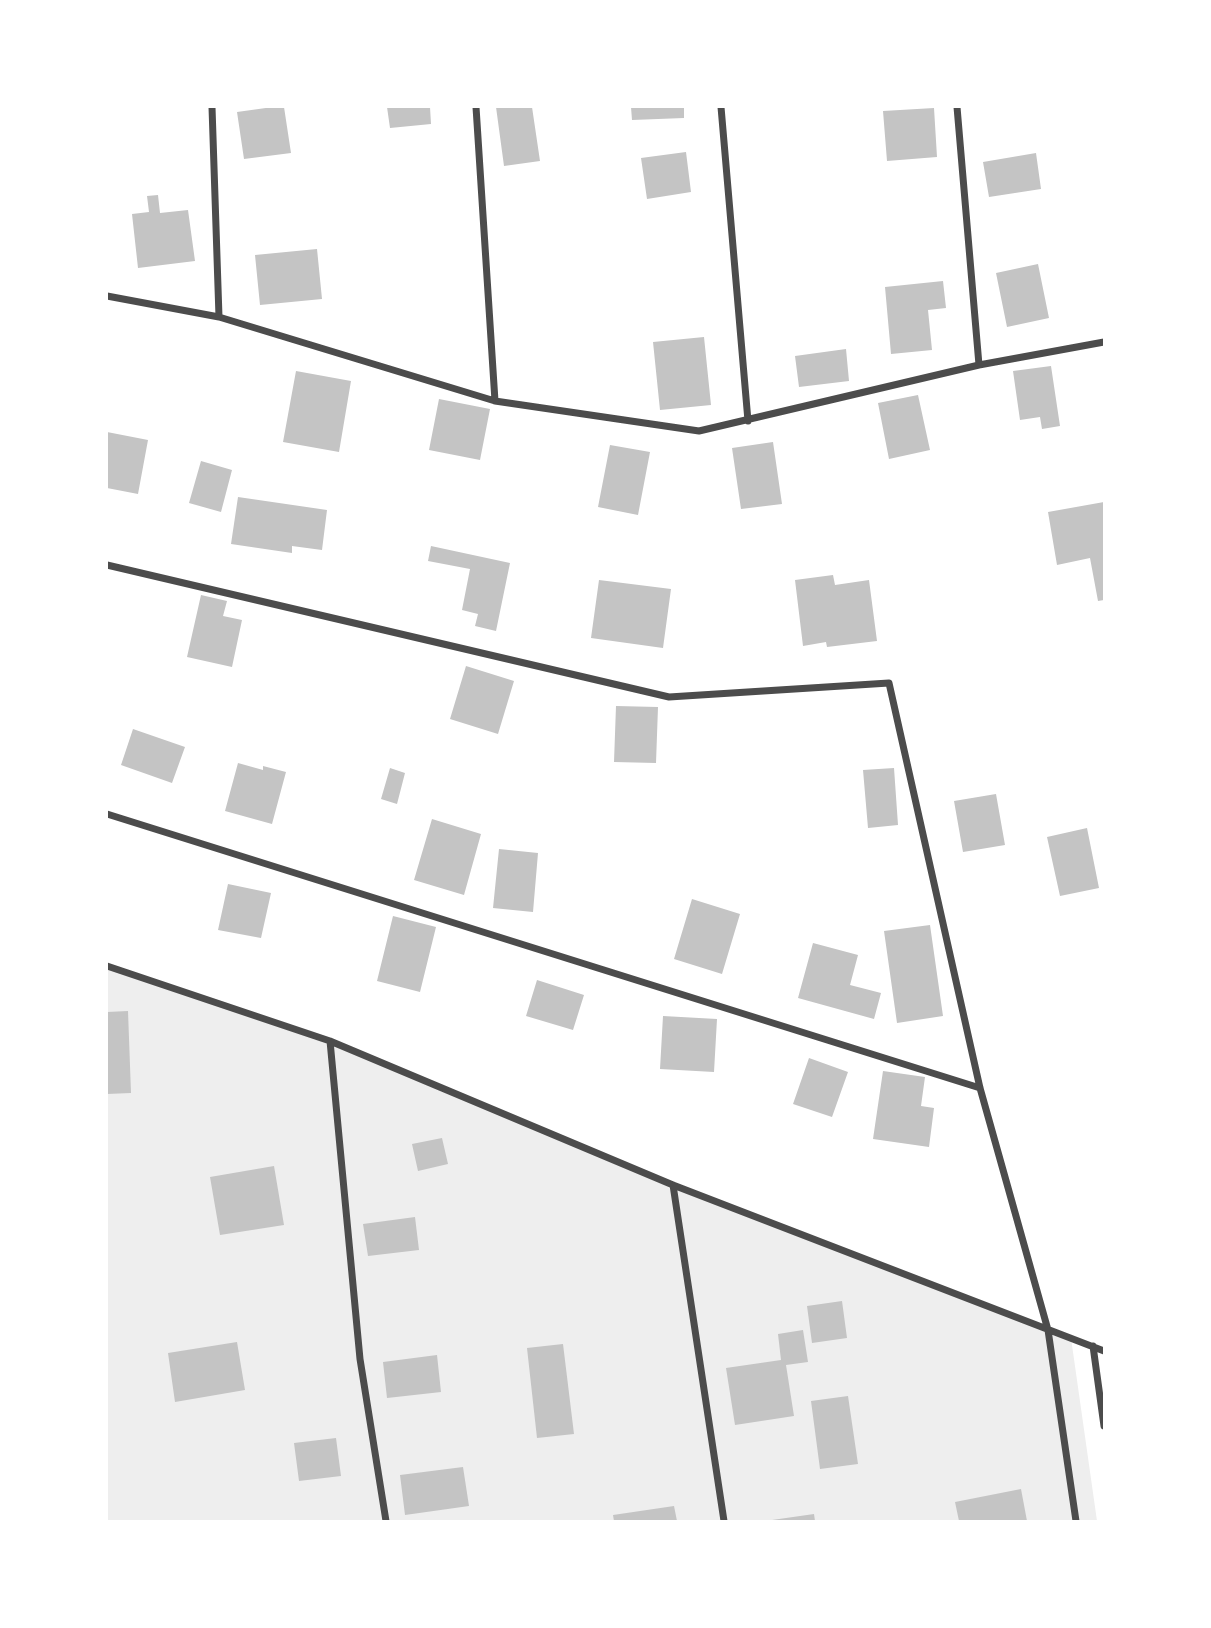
<!DOCTYPE html>
<style>
body{margin:0}
#map{position:relative;width:1211px;height:1628px;overflow:hidden;background:#fff;font-family:"Nunito Sans",sans-serif}
canvas{display:block}
.frame{position:absolute;inset:0;border:108px solid #fff;pointer-events:none}
</style>
<div id="map">
<canvas width="1211" height="1628"></canvas>
<div class="frame"></div>
</div>
<script>
const ctx = document.querySelector('canvas').getContext('2d');
ctx.lineJoin = 'round';
function fill(path, color) {
  ctx.fillStyle = color;
  ctx.fill(path, 'evenodd');
}
function trace(path, color, width, dash) {
  ctx.strokeStyle = color;
  ctx.lineWidth = width;
  ctx.lineCap = dash ? 'butt' : 'round';
  ctx.setLineDash(dash || []);
  ctx.stroke(path);
}
fill(new Path2D(`
 M 107,966 L 330,1041 L 673,1185 L 1071,1338 L 1097,1521 L 107,1521 Z`), '#eee');
fill(new Path2D(`
 M 273,107 L 284,107 L 291,153 L 244,159 L 237,112 Z
 M 387,107 L 430,107 L 431,124 L 390,128 Z
 M 496,107 L 532,107 L 540,161 L 504,166 Z
 M 631,107 L 684,107 L 684,118 L 632,120 Z
 M 934,108 L 937,157 L 887,161 L 883,111 Z
 M 686,152 L 691,192 L 647,199 L 641,158 Z
 M 1036,153 L 1041,189 L 989,197 L 983,162 Z
 M 158,195 L 160,213 L 188,210 L 195,261 L 138,268 L 132,214 L 149,212 L 147,196 Z
 M 317,249 L 322,299 L 260,305 L 255,255 Z
 M 1038,264 L 1049,318 L 1007,327 L 996,273 Z
 M 943,281 L 946,308 L 928,310 L 932,350 L 891,354 L 885,287 Z
 M 704,337 L 711,405 L 660,410 L 653,342 Z
 M 846,349 L 849,381 L 799,387 L 795,356 Z
 M 1051,366 L 1060,426 L 1042,429 L 1040,417 L 1020,420 L 1013,371 Z
 M 296,371 L 351,381 L 339,452 L 283,442 Z
 M 918,395 L 930,450 L 889,459 L 878,403 Z
 M 439,399 L 490,409 L 480,460 L 429,450 Z
 M 107,432 L 148,440 L 138,494 L 107,488 Z
 M 773,442 L 782,504 L 741,509 L 732,448 Z
 M 610,445 L 650,452 L 638,515 L 598,507 Z
 M 201,461 L 232,470 L 221,512 L 189,503 Z
 M 238,497 L 327,510 L 322,550 L 292,546 L 292,553 L 231,544 Z
 M 1104,502 L 1104,600 L 1098,601 L 1090,558 L 1057,565 L 1048,512 Z
 M 431,546 L 510,563 L 496,631 L 475,626 L 478,614 L 462,610 L 470,569 L 428,561 Z
 M 833,575 L 835,585 L 869,580 L 877,641 L 827,647 L 826,642 L 803,646 L 795,580 Z
 M 599,580 L 671,589 L 663,648 L 591,638 Z
 M 201,595 L 227,601 L 223,616 L 242,620 L 232,667 L 187,657 Z
 M 466,666 L 514,681 L 498,734 L 450,719 Z
 M 616,706 L 658,707 L 656,763 L 614,762 Z
 M 133,729 L 185,747 L 172,783 L 121,765 Z
 M 238,763 L 263,770 L 263,766 L 286,772 L 272,824 L 225,811 Z
 M 390,768 L 405,773 L 397,804 L 381,799 Z
 M 894,768 L 898,825 L 868,828 L 863,770 Z
 M 996,794 L 1005,845 L 963,852 L 954,801 Z
 M 432,819 L 481,834 L 464,895 L 414,880 Z
 M 1087,828 L 1099,888 L 1060,896 L 1047,837 Z
 M 499,849 L 538,853 L 533,912 L 493,908 Z
 M 228,884 L 271,893 L 261,938 L 218,930 Z
 M 692,899 L 740,914 L 722,974 L 674,959 Z
 M 393,916 L 436,927 L 420,992 L 377,981 Z
 M 930,925 L 943,1016 L 897,1023 L 884,931 Z
 M 813,943 L 858,955 L 850,985 L 881,993 L 874,1019 L 798,998 Z
 M 537,980 L 584,995 L 573,1030 L 526,1016 Z
 M 128,1011 L 131,1093 L 107,1094 L 107,1012 Z
 M 663,1016 L 717,1019 L 714,1072 L 660,1069 Z
 M 809,1058 L 848,1072 L 832,1117 L 793,1104 Z
 M 883,1071 L 925,1077 L 921,1106 L 934,1108 L 929,1147 L 873,1139 Z
 M 442,1138 L 448,1164 L 418,1171 L 412,1144 Z
 M 274,1166 L 284,1225 L 220,1235 L 210,1177 Z
 M 415,1217 L 419,1250 L 368,1256 L 363,1224 Z
 M 842,1301 L 847,1338 L 812,1343 L 807,1306 Z
 M 803,1330 L 808,1362 L 786,1365 L 794,1416 L 735,1425 L 726,1368 L 781,1360 L 778,1334 Z
 M 237,1342 L 245,1390 L 175,1402 L 168,1353 Z
 M 563,1344 L 574,1434 L 537,1438 L 527,1348 Z
 M 437,1355 L 441,1392 L 387,1398 L 383,1362 Z
 M 848,1396 L 858,1464 L 820,1469 L 811,1401 Z
 M 336,1438 L 341,1476 L 299,1481 L 294,1443 Z
 M 463,1467 L 469,1506 L 405,1515 L 400,1475 Z
 M 1021,1489 L 1027,1521 L 959,1521 L 955,1502 Z
 M 674,1506 L 677,1521 L 614,1521 L 613,1515 Z
 M 814,1514 L 815,1521 L 772,1521 L 772,1520 Z`), '#c4c4c4');
trace(new Path2D(`
 M 212,107 L 219,317
 M 476,107 L 495,401
 M 721,107 L 748,421
 M 957,107 L 979,365
 M 107,296 L 219,317 L 495,401 L 699,431 L 979,365 L 1104,342
 M 107,565 L 669,697 L 889,683 L 980,1088 L 1048,1330 L 1076,1521
 M 107,814 L 980,1088
 M 107,966 L 330,1041 L 673,1185 L 1104,1351
 M 330,1041 L 360,1359 L 386,1521
 M 673,1185 L 724,1521
 M 1093,1346 L 1104,1426`), '#4c4c4c', 7);
</script>
